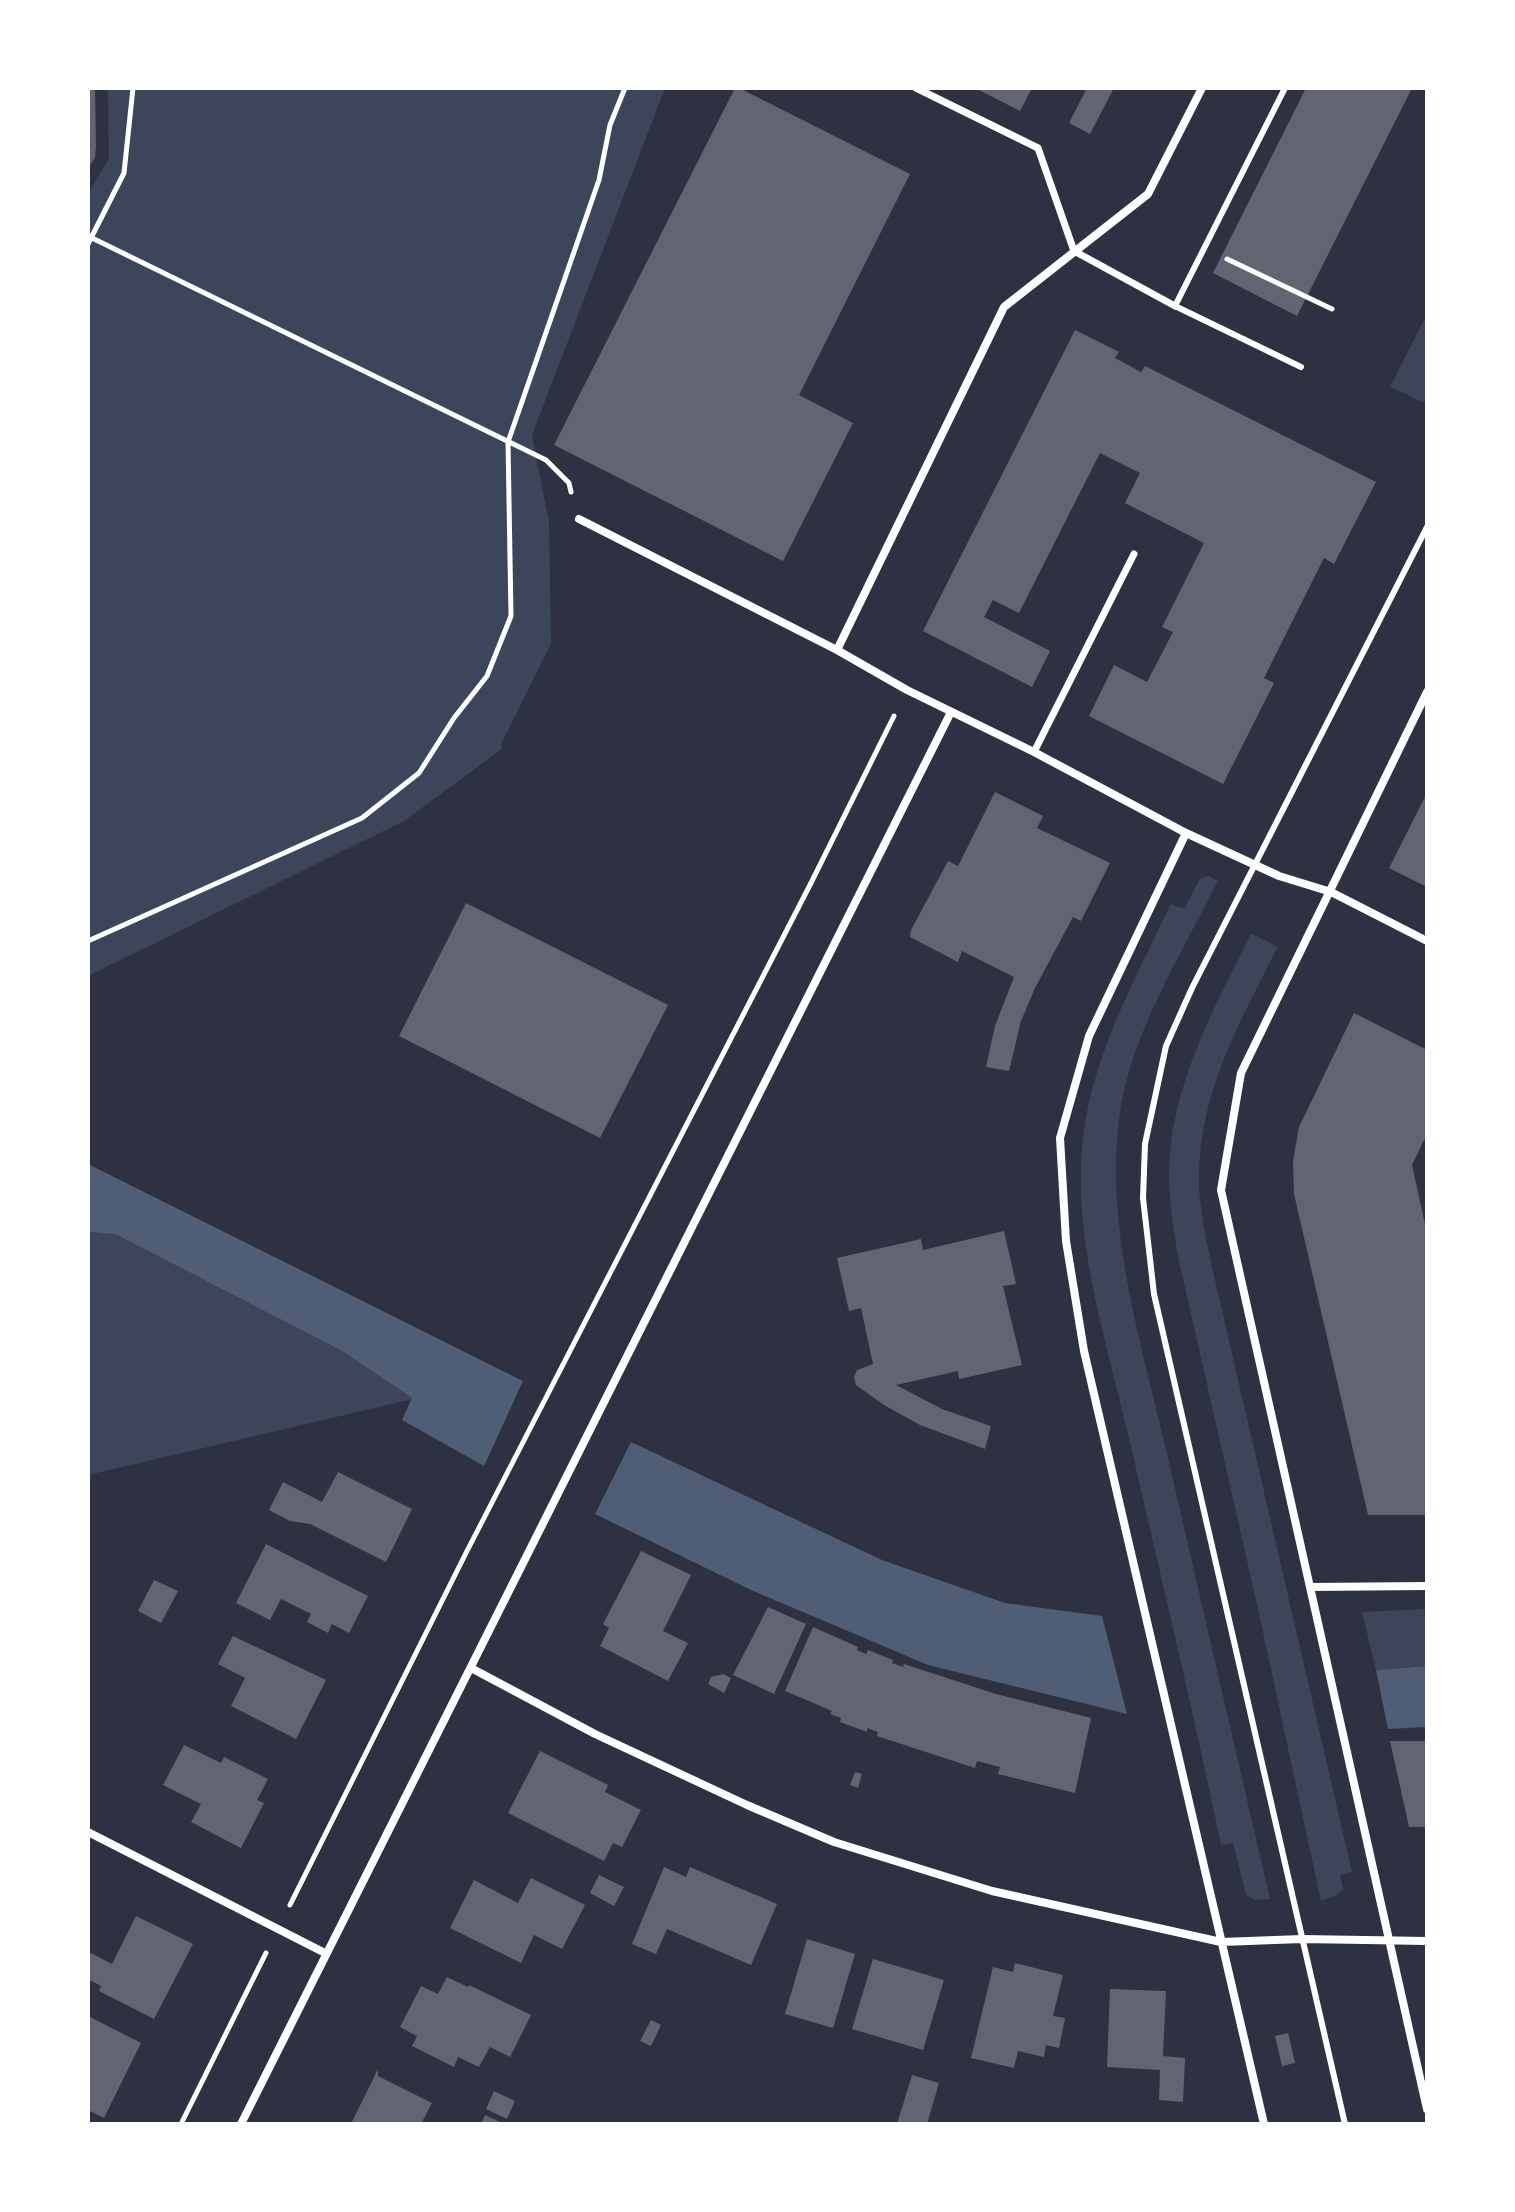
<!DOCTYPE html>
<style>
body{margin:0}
#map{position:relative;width:1515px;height:2212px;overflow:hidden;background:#2d3142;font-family:"Roboto Serif",serif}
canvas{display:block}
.frame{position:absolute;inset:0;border:90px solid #fff;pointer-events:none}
</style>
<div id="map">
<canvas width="1515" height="2212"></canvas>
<div class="frame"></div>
</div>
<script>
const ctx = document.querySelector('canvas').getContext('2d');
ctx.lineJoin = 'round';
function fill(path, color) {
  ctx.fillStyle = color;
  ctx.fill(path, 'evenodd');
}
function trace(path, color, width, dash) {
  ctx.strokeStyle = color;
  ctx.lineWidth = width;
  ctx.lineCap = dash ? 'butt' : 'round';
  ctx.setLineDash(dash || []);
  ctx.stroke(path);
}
fill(new Path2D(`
 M 108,88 L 665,88 L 532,435 L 549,522 L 551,643 L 501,744 L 502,749 L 404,821 L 88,976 L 88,194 L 109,158 Z
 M 1427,314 L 1427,404 L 1390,387 Z
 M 1208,876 L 1218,881 C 1180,957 1130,1034 1119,1119 C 1105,1233 1143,1348 1168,1458 C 1202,1605 1236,1752 1270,1899 L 1256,1900 L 1246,1895 L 1233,1843 L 1221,1845 C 1193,1709 1160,1574 1129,1438 C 1106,1337 1068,1228 1085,1123 C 1098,1045 1137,975 1171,904 L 1184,909 L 1200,879 Z
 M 1251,933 L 1278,947 C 1236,1029 1189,1111 1201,1207 C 1203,1227 1208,1247 1212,1267 L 1352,1872 L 1340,1875 L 1343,1889 L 1337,1895 L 1321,1901 L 1256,1600 L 1179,1261 C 1174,1232 1169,1204 1169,1175 C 1170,1086 1213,1011 1251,933 Z
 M 88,1232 L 115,1234 L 342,1351 L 413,1399 L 88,1475 Z
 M 1427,1609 L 1427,1666 L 1376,1670 L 1362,1612 Z`), '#3c4559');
fill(new Path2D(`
 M 88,1164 L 523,1381 L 484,1466 L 402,1420 L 412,1398 L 342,1351 L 115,1234 L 88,1232 Z
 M 631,1442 L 882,1560 L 1005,1603 L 1102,1616 L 1127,1714 L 928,1665 L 751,1590 L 595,1514 Z
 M 1427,1666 L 1427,1727 L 1388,1729 L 1376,1670 Z`), '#4f5d75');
fill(new Path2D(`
 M 88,88 L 95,88 L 96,147 L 95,158 L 88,168 Z
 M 735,88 L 739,88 L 910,174 L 799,395 L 853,423 L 783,561 L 554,445 Z
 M 975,88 L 1032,88 L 1020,111 Z
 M 1087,88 L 1114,88 L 1090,134 L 1069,123 Z
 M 1306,88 L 1412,88 L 1297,316 L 1213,273 Z
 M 1075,330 L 1119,352 L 1115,358 L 1141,372 L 1145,366 L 1376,482 L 1334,564 L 1324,558 L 1264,678 L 1274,683 L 1223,784 L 1089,716 L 1114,665 L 1147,682 L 1173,632 L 1162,627 L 1204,543 L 1125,503 L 1140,473 L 1100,453 L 1019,613 L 993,600 L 984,617 L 1050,651 L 1032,687 L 923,631 Z
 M 995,792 L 1043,816 L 1037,828 L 1110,863 L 1081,921 L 1073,917 L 1035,988 L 1021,1021 L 1009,1071 L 986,1067 L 995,1026 L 1014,977 L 962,951 L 958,962 L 910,937 L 911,930 L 948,861 L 958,866 Z
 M 1425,797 L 1427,798 L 1427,887 L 1389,868 Z
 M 466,903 L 668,1005 L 600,1138 L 399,1036 Z
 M 1354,1013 L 1427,1050 L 1427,1134 L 1412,1165 L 1427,1233 L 1427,1515 L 1368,1515 L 1294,1194 L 1293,1161 L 1299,1127 Z
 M 1004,1231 L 1016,1284 L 1003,1286 L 1022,1365 L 959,1379 L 958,1371 L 896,1385 L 942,1409 L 991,1426 L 985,1449 L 920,1425 L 884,1405 L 856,1385 L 854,1377 L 857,1370 L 873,1364 L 861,1308 L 849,1311 L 837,1258 L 921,1239 L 923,1250 Z
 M 338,1472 L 412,1509 L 386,1562 L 310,1524 L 290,1521 L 269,1510 L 283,1482 L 322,1502 Z
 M 266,1544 L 368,1596 L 349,1633 L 332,1624 L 328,1633 L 307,1622 L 311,1614 L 281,1599 L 270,1620 L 236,1603 Z
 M 641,1551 L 691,1575 L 663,1631 L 688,1643 L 668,1681 L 600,1646 L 609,1628 L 603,1624 Z
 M 154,1580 L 178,1591 L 161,1623 L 138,1611 Z
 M 768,1607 L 806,1624 L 774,1694 L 733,1675 Z
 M 813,1627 L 858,1647 L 857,1650 L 866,1654 L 868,1650 L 893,1660 L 892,1663 L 903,1667 L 904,1664 L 996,1694 L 1091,1718 L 1075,1793 L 998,1774 L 1000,1767 L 977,1761 L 975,1768 L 877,1736 L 878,1732 L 867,1728 L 867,1732 L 840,1722 L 841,1718 L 830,1714 L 832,1711 L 785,1691 Z
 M 233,1636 L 326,1680 L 296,1739 L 231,1706 L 245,1678 L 218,1664 Z
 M 723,1674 L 731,1678 L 724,1693 L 708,1684 L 711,1677 Z
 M 1390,1741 L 1427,1741 L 1427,1827 L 1409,1827 Z
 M 184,1745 L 221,1763 L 224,1757 L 268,1779 L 257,1800 L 264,1803 L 241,1848 L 191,1822 L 201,1804 L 163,1785 Z
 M 540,1751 L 608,1785 L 605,1792 L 641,1810 L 622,1847 L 613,1843 L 604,1861 L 508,1813 Z
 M 855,1772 L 862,1774 L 858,1788 L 850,1785 Z
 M 664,1867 L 686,1877 L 690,1867 L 777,1904 L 751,1965 L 667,1929 L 656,1954 L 632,1944 Z
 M 599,1875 L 624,1887 L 614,1906 L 590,1893 Z
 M 531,1878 L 585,1905 L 562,1949 L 534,1935 L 521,1963 L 450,1928 L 474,1880 L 518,1903 Z
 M 136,1916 L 193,1944 L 154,2019 L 99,1991 L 101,1986 L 88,1979 L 88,1959 L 91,1953 L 112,1964 Z
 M 807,1939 L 855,1954 L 833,2028 L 785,2014 Z
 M 873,1959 L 944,1980 L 923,2050 L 852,2029 Z
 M 1015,1963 L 1063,1975 L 1053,2016 L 1065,2018 L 1059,2048 L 1046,2045 L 1044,2057 L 1018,2051 L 1014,2068 L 971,2058 L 993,1967 L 1013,1972 Z
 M 447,1977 L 468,1987 L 469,1985 L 531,2015 L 510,2057 L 490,2047 L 479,2067 L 458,2057 L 454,2067 L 412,2046 L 417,2036 L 400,2027 L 421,1986 L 438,1994 Z
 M 1110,1989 L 1166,1991 L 1163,2056 L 1185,2058 L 1183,2102 L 1159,2100 L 1160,2070 L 1107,2067 Z
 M 88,2016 L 141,2043 L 104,2118 L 88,2110 Z
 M 651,2020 L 661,2025 L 651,2046 L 640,2041 Z
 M 1288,2033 L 1295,2063 L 1282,2066 L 1275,2036 Z
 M 378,2069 L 378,2076 L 432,2103 L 421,2124 L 351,2124 Z
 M 912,2075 L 939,2083 L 927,2124 L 897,2124 Z
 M 494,2091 L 515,2101 L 507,2119 L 486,2109 Z
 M 485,2115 L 504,2124 L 481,2124 Z`), '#626471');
trace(new Path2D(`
 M 92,238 L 546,460 L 569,483 L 571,492
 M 88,244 L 124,173 L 133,88
 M 1227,259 L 1332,309
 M 88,941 L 362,818 L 419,773 L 454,718 L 487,676 L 511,616 L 508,442 L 599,180 L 610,125 L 625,88
 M 290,1905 L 467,1551 L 811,883 L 894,716
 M 181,2124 L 266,1953`), '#fff', 5);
trace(new Path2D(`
 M 1285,88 L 1175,306 L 1301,367
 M 1345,2124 L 1154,1294 L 1143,1198 L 1145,1144 L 1166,1046 L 1192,988 L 1427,527`), '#fff', 6);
trace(new Path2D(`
 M 916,88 L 1038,148 L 1074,251 L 1175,306
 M 1034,752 L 1134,554`), '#fff', 7);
trace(new Path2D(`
 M 579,519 L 837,650 L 907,690 L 1034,752 L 1186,833 L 1279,876 L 1331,892 L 1427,941
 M 837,650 L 1004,307 L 1148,194 L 1202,88
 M 1427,692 L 1241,1073 L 1221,1190 L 1427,2109
 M 1186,833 L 1089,1036 L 1060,1138 L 1066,1241 L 1084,1351 L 1264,2124
 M 1310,1587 L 1427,1586
 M 471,1668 L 595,1734 L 747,1805 L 834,1842 L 992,1891 L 1221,1942 L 1302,1939 L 1427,1941
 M 88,1832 L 325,1953
 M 241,2124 L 951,712`), '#fff', 8);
</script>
